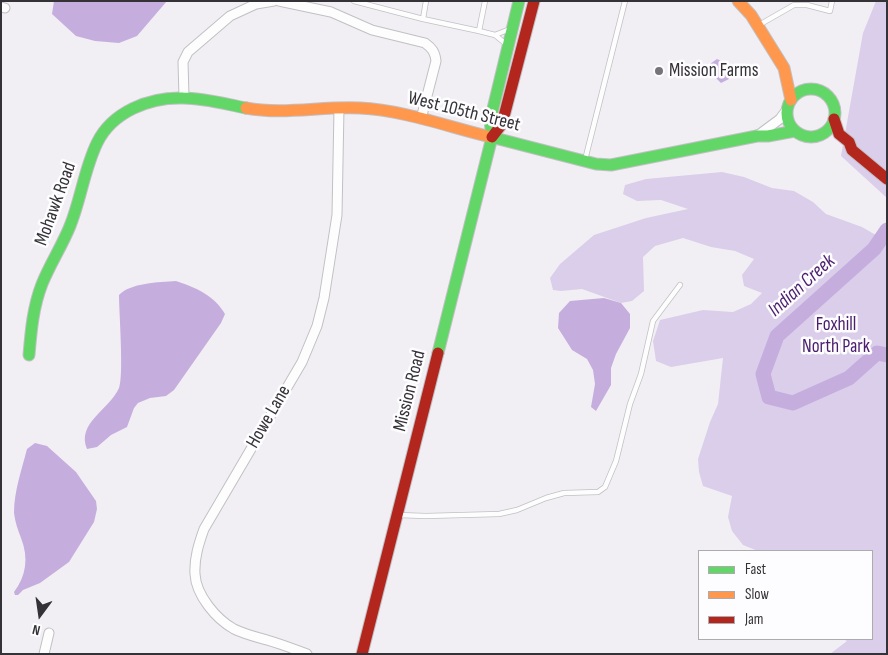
<!DOCTYPE html>
<style>
body{margin:0}
#map{position:relative;width:888px;height:655px;overflow:hidden;background:#f1eff4;font-family:"Sofia Sans Condensed",sans-serif}
canvas{display:block}
.frame{position:absolute;inset:0;border:2px solid #343236;pointer-events:none}
.legend{position:absolute;left:698px;top:550px;width:175px;height:90px;box-sizing:border-box;background:#fdfcfe;border:1px solid #adabae;margin:0;padding:6px 9px;list-style:none;font-size:15px;color:#343236}
.legend li{display:flex;align-items:center;gap:10px;height:25px}
.legend b{width:25px;border:1px solid #adabae}
.north{position:absolute;left:15px;top:590px;width:50px;height:50px;-webkit-text-stroke:4px #fdfcfe;paint-order:stroke;rotate:194deg;font-size:14px;font-weight:700;line-height:20px;text-align:center;color:#343236}
.north::after{content:'';display:block;margin:auto;width:18px;height:22px;background:#343236;clip-path:polygon(50% 0,100% 100%,50% 72%,0 100%)}
</style>
<div id="map">
<canvas width="888" height="655"></canvas>
<div class="frame"></div>
<ul class="legend">
<li><b style="height:6px;background:#63d668"></b>Fast</li>
<li><b style="height:6px;background:#ff974d"></b>Slow</li>
<li><b style="height:6px;background:#b3261e"></b>Jam</li>
</ul>
<div class="north">N</div>
</div>
<script>
const ctx = document.querySelector('canvas').getContext('2d');
ctx.lineJoin = 'round';
function fill(path, color) {
  ctx.fillStyle = color;
  ctx.fill(path, 'evenodd');
}
function trace(path, color, width, dash) {
  ctx.strokeStyle = color;
  ctx.lineWidth = width;
  ctx.lineCap = dash ? 'butt' : 'round';
  ctx.setLineDash(dash || []);
  ctx.stroke(path);
}
function label(font, color, halo, rows, align = 'center') {
  ctx.font = font + ' "Sofia Sans Condensed",sans-serif';
  ctx.lineWidth = 5;
  ctx.setLineDash([]);
  ctx.textBaseline = 'middle';
  ctx.strokeStyle = halo;
  ctx.fillStyle = color;
  for (const [text, x, y, turn = 0] of rows) {
    ctx.save();
    ctx.translate(x, y);
    ctx.rotate((+turn || 0) * Math.PI / 180);
    ctx.textAlign = isNaN(turn) ? turn : align;
    if (halo) ctx.strokeText(text, 0, 0);
    ctx.fillText(text, 0, 0);
    ctx.restore();
  }
}
fill(new Path2D(`
 M 876,1 L 887,1 L 887,198 L 841,156 L 863,33 Z
 M 722,172 L 744,177 L 772,188 L 794,191 L 813,202 L 826,214 L 862,227 L 881,238 L 887,230 L 887,654 L 830,654 L 847,641 L 843,639 L 872,639 L 872,551 L 758,551 L 743,545 L 732,531 L 728,517 L 732,496 L 703,486 L 699,472 L 698,459 L 710,422 L 718,404 L 723,358 L 671,367 L 656,361 L 653,341 L 660,320 L 703,310 L 733,312 L 751,304 L 762,293 L 744,286 L 742,275 L 754,259 L 735,251 L 711,247 L 683,238 L 655,246 L 643,257 L 644,291 L 632,301 L 621,303 L 582,289 L 561,291 L 553,290 L 550,278 L 560,264 L 594,235 L 646,218 L 688,209 L 661,200 L 637,201 L 623,194 L 625,185 L 646,179 Z`), '#dbceea');
fill(new Path2D(`
 M 54,1 L 167,1 L 137,36 L 119,43 L 95,41 L 76,36 L 52,14 Z
 M 717,59 C 726,63 729,69 729,79 L 721,83 L 715,77 L 713,78 L 709,67 L 711,66 L 710,64 Z
 M 176,281 C 195,287 215,296 225,314 L 221,323 L 174,390 L 166,396 L 150,398 L 138,403 L 134,408 L 127,427 L 111,435 L 97,447 L 87,449 C 76,423 110,409 119,388 C 124,375 119,313 119,295 C 130,283 159,282 176,281 Z
 M 604,298 L 621,303 L 630,314 L 630,328 L 616,354 L 611,368 L 611,385 L 596,411 L 591,407 L 595,384 L 593,370 L 587,359 L 572,350 L 558,328 L 559,313 L 570,301 Z
 M 35,443 L 47,446 L 76,472 L 96,501 L 97,509 L 94,522 L 69,562 L 40,583 L 23,590 L 18,595 L 15,595 L 14,592 C 26,576 29,558 21,538 C 18,530 15,522 14,513 C 14,491 22,469 27,449 Z`), '#c5aede');
trace(new Path2D(`
 M 887,230 L 874,249 L 777,336 L 763,374 L 769,397 L 793,403 L 849,378 L 877,353 L 887,355`), '#c5aede', 15);
const lane = new Path2D(`
 M 354,1 L 423,19 L 479,31 L 485,1
 M 423,19 L 426,1
 M 759,25 L 794,5 L 807,5 L 830,11 L 832,1
 M 479,31 L 495,35 L 506,44
 M 495,35 L 510,29
 M 585,160 L 625,1
 M 398,515 L 426,516 L 499,514 L 517,510 L 546,498 L 564,493 L 598,492 L 605,487 L 616,461 L 630,404 L 641,374 L 653,321 L 680,285`);
const street = new Path2D(`
 M 279,1 L 331,12 L 372,30 L 425,43 C 432,48 435,52 436,61 L 421,119
 M 1,7 L 5,8
 M 184,97 L 183,62 L 188,52 L 230,16 L 256,4 L 274,1
 M 757,136 L 780,119 L 788,108
 M 44,654 L 49,633
 M 307,654 C 294,649 281,644 267,640 C 256,637 244,634 234,629 C 216,619 196,595 195,574 C 194,558 199,543 204,529 L 302,362 L 317,326 L 324,298 L 337,215 L 339,108`);
const fast = new Path2D(`
 M787 113a24 24 0 1 1 48 0a24 24 0 1 1-48 0Z
 M 491,137 L 596,164 L 611,165 L 757,136 L 768,136 L 795,131
 M 438,353 L 492,137 L 490,121 L 519,1
 M 29,355 C 31,331 33,307 42,284 C 50,264 62,246 70,226 C 81,199 84,170 97,143 C 112,112 149,97 183,98 C 204,98 225,104 246,108`);
const slow = new Path2D(`
 M 738,1 L 751,15 L 784,68 L 791,100
 M 246,108 C 284,115 322,106 360,108 C 403,110 449,127 491,137`);
const jam = new Path2D(`
 M 834,119 L 839,134 L 849,142 L 852,150 L 887,179
 M 492,137 L 502,124 L 534,1
 M 362,654 L 438,353`);
trace(lane, '#c1c0c4', 6);
trace(street, '#c1c0c4', 11);
trace(fast, '#c1c0c4', 13);
trace(slow, '#c1c0c4', 13);
trace(jam, '#c1c0c4', 13);
trace(lane, '#fdfdfd', 4.5);
trace(street, '#fdfdfd', 9);
trace(fast, '#63d668', 11);
trace(slow, '#ff974d', 11);
trace(jam, '#b3261e', 11);
for (const [x, y, r, color] of [
 [659,71,5,"#767478"]
]) {
  const dot = new Path2D();
  dot.arc(x, y, r, 0, 2 * Math.PI);
  ctx.fillStyle = color;
  ctx.fill(dot);
  trace(dot, '#fdfcfe', 2);
}
label('19px', '#343236', '#fdfcfe', [
 ["Mission Farms",669,71]
], 'left');
label('19px', '#343236', '#fdfcfe', [
 ["West 105th Street",464,112,14],
 ["Mohawk Road",56,204,-70],
 ["Mission Road",410,391,-76],
 ["Howe Lane",269,417,-60]
]);
label('19px', '#491e6c', '#fdfcfe', [
 ["Foxhill",836,325],
 ["North Park",836,347]
]);
label('italic 20px', '#4a1f6d', '#fdfcfe', [
 ["Indian Creek",802,286,-42]
]);
</script>
